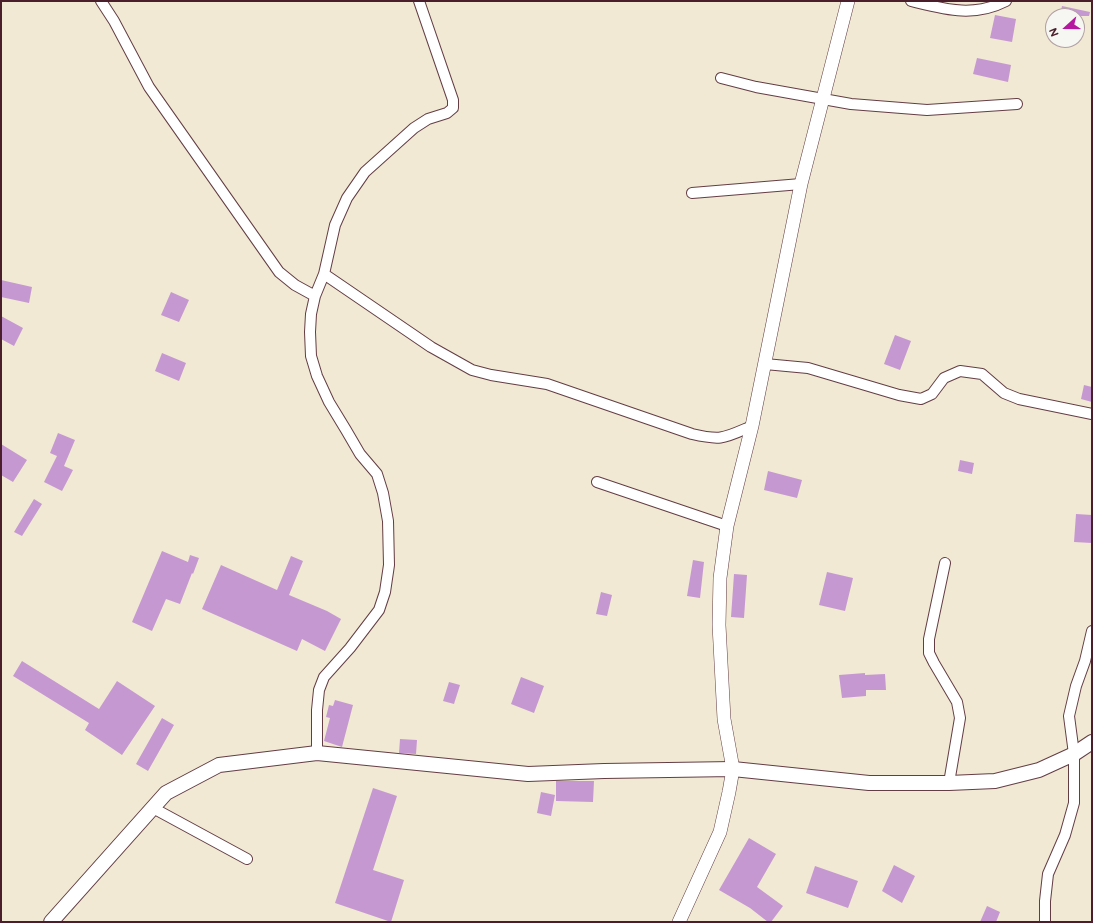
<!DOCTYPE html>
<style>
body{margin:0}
#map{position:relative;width:1093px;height:923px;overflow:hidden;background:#f1e9d4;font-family:"Balsamiq Sans",sans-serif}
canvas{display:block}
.frame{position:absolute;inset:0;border:2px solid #4a1f2b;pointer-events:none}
.north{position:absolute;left:1045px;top:8px;width:40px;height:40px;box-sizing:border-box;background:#f6f6f2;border:1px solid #b1a0a2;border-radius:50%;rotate:249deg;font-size:11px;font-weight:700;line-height:16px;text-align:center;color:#4a1f2b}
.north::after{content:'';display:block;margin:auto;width:14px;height:18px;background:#b5179e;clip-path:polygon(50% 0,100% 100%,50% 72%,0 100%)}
</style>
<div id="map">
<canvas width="1093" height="923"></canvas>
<div class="frame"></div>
<div class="north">N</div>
</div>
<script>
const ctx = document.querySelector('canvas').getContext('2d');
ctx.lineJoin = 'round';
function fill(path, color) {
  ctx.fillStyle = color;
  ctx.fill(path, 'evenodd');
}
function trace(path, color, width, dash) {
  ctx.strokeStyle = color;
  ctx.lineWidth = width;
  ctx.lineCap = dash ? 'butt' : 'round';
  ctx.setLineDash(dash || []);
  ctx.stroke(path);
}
fill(new Path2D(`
 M 1062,6 L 1090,12 L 1089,16 L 1060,16 Z
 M 995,15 L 1016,19 L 1012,42 L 990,38 Z
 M 977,58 L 1011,65 L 1008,82 L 973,74 Z
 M 1,280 L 32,287 L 29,303 L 1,297 Z
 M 171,292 L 189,300 L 179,322 L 161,315 Z
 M 1,316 L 23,328 L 14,346 L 1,339 Z
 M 895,335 L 911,341 L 900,370 L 884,364 Z
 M 162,353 L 186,363 L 179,381 L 155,371 Z
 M 1084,385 L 1092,387 L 1092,402 L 1081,399 Z
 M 58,433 L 75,440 L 64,466 L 73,470 L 62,491 L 44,482 L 57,456 L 50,453 Z
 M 1,444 L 27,460 L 13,482 L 1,475 Z
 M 960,460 L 974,463 L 972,474 L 958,471 Z
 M 768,471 L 802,480 L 797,498 L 764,490 Z
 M 34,499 L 42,504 L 22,536 L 14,532 Z
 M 1076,514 L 1092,515 L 1092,543 L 1074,542 Z
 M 162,551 L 188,562 L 190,555 L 199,558 L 193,574 L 192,573 L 180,604 L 166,599 L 152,631 L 132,622 Z
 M 291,556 L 303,561 L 289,595 L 327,611 L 341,619 L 325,651 L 302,639 L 297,651 L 202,609 L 221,565 L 277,590 Z
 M 693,560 L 704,562 L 700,598 L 687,596 Z
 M 827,572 L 853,578 L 845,611 L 819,605 Z
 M 734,574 L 747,575 L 744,618 L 731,617 Z
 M 601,592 L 612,595 L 607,616 L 596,614 Z
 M 22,661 L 99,709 L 117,681 L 155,706 L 122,755 L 85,730 L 89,723 L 13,676 Z
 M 865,673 L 865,675 L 885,674 L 886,690 L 866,690 L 866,696 L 842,698 L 839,675 Z
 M 521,677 L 544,686 L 534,713 L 511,704 Z
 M 449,682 L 460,685 L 454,704 L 443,701 Z
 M 335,700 L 353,705 L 342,747 L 324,741 L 330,718 L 326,717 L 329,705 L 333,706 Z
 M 162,718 L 174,725 L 148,771 L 136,764 Z
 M 400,739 L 417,740 L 416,754 L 399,753 Z
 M 556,781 L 594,781 L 593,802 L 556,801 Z
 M 373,788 L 397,796 L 373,870 L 404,880 L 391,922 L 335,903 Z
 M 541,792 L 555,795 L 551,816 L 537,813 Z
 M 749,838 L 776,854 L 757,887 L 783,906 L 771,922 L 768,922 L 750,908 L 719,890 Z
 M 894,865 L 915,876 L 902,903 L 882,891 Z
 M 815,866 L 858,881 L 848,908 L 806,893 Z
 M 987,906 L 1000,912 L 996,922 L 980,922 Z`), '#c698d1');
const minor = new Path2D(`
 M 101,1 L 114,21 L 149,87 L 279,272 L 295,285 L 315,296
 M 911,1 C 944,9 973,18 1006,1
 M 721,78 L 756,87 L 851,104 L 927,110 L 1017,104
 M 692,193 L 801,184
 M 324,274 L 431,347 L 472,370 L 491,375 L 547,384 L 692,434 C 722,441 724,438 752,426
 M 765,364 L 808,368 L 899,395 L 921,399 L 932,394 L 944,378 L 960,371 L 982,374 L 1004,393 L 1019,399 L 1092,414
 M 597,482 L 727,526
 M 945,563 L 929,639 L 929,653 L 934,663 L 957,702 L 960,718 L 949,783
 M 317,753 L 317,710 L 319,690 L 324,677 L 350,648 L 379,610 L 385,592 L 389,565 L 388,521 L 383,493 L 377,474 L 360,454 L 346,430 L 329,402 L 317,376 L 311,356 L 310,332 L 311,314 L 315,296 L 324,274 L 335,225 L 347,198 L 365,172 L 414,128 L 428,119 L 447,113 L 453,108 L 453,100 L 419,1
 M 153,808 L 247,859
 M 1045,922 L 1045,901 L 1048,874 L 1065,835 L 1074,803 L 1074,754 L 1069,716 L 1076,686 L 1085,661 L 1092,631`);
const tertiary = new Path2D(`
 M 679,922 L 720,832 L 729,792 L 733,769 L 724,719 L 719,625 L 720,578 L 727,526 L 752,426 L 801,184 L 848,1`);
const secondary = new Path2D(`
 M 51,922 L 166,793 L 219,765 L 317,753 L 528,774 L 604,771 L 733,769 L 869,783 L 949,783 L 995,781 L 1039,770 L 1074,754 L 1092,742`);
trace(minor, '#633d44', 12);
trace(tertiary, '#633d44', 14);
trace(secondary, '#633d44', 16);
trace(minor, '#fff', 10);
trace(tertiary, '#fff', 13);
trace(secondary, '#fff', 14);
</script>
